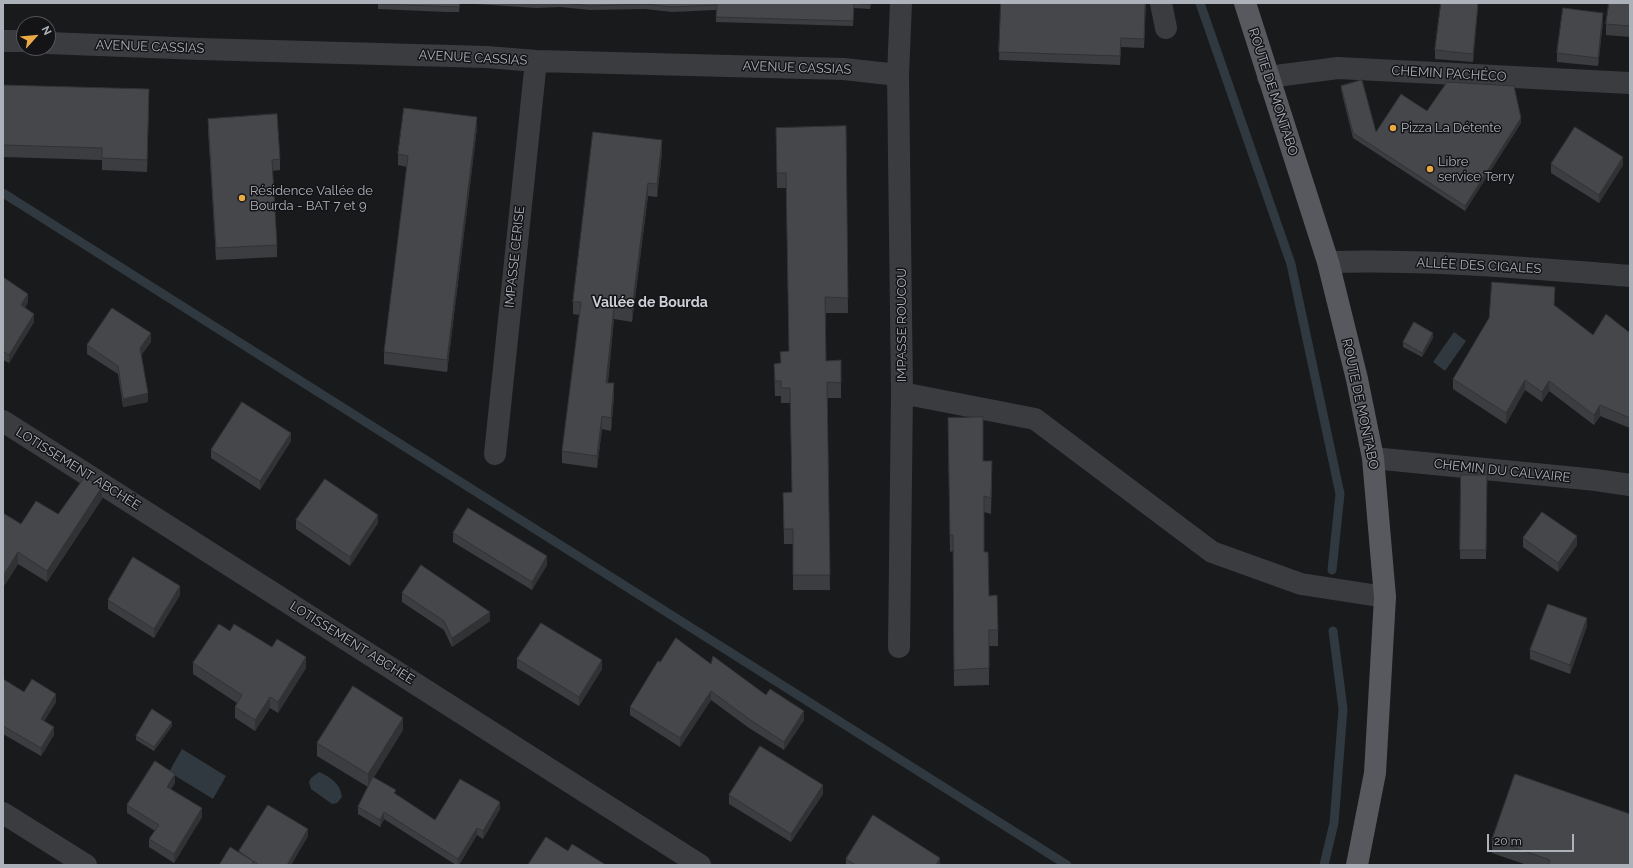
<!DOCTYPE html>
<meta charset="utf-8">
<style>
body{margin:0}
#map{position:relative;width:1633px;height:868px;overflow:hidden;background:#191a1c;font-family:Raleway,sans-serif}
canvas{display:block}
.frame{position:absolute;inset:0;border:4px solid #acb1ba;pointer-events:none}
.north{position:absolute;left:16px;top:16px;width:40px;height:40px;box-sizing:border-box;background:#141417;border:1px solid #515358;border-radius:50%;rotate:63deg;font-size:11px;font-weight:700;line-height:16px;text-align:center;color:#acb1ba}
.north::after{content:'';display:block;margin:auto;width:14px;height:18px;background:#eaaa43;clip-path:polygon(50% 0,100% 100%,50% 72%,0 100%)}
.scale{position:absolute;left:1487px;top:834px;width:87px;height:18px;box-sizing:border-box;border:2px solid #acb1ba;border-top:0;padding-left:5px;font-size:12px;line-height:14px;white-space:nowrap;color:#acb1ba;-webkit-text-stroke:3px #141417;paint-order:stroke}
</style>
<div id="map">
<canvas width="1633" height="868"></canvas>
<div class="frame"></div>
<div class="north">N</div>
<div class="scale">20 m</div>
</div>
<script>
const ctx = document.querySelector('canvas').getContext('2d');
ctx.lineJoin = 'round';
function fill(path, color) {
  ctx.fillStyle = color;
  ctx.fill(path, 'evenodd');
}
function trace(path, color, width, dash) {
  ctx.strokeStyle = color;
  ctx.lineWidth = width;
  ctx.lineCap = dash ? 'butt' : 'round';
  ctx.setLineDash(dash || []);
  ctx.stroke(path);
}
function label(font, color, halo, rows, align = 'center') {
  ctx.font = font + ' Raleway,sans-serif';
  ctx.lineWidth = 3;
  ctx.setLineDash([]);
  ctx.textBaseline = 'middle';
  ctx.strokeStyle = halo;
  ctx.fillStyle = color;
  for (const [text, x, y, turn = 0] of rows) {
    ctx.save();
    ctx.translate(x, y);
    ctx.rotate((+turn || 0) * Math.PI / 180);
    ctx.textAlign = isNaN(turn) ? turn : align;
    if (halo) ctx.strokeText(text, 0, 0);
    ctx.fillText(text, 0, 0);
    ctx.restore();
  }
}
fill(new Path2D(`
 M 1454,332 L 1466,341 L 1445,371 L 1433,362 Z
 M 182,749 L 226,776 L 213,799 L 169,772 Z
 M 319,772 C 330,776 341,785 342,797 L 337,803 L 332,804 L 311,789 L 309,782 L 311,778 Z`), '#30393f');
trace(new Path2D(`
 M 1200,3 L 1291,264 L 1340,494 L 1332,570
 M 3,193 L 1067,865
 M 1324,865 L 1334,823 L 1343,709 L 1333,631`), '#30393f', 9);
trace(new Path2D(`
 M 1161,3 L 1166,28
 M 3,41 L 24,41
 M 48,43 L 200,49 L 487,57 L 536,61 L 844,69 L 898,75
 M 1268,77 L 1338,68 L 1630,83
 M 1328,262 C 1429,259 1529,268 1630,276
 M 902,393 L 1035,419 L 1212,552 L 1301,584 L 1385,597
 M 3,421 L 700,865
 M 495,454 L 536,61
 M 1373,458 L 1596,480 L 1630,485
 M 899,647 L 902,393 L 898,75 L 901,3
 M 3,813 L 86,865`), '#3b3c40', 22);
trace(new Path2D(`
 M 1245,3 L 1328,262 L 1357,379 L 1373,458 L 1385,597 L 1375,773 L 1357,865`), '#57595f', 22);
fill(new Path2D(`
 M 378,3 L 871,3 L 870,9 L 854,8 L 853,26 L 716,22 L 716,10 L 672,12 L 645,9 L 590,10 L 560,7 L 536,8 L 460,3 L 459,12 L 447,12 L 378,9 Z
 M 1001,3 L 1146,3 L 1144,48 L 1121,47 L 1120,65 L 999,60 Z
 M 1478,3 L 1478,8 L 1473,62 L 1435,59 L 1435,50 Z
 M 1630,3 L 1630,37 L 1606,35 L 1606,24 Z
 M 1603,22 L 1598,66 L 1557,62 L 1557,53 Z
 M 3,85 L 149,101 L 147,172 L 102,170 L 102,160 L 3,157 Z
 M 1341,86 L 1376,132 L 1427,111 L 1521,123 L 1465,211 L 1353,138 L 1341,90 Z
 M 208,119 L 280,159 L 280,170 L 272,171 L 277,245 L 277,257 L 216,260 L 208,130 Z
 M 846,126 L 848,313 L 826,313 L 826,361 L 841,383 L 841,398 L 827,398 L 830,590 L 793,590 L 793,544 L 784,544 L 783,493 L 792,492 L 790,403 L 781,403 L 781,396 L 775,396 L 774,364 L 780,363 L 789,351 L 786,188 L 777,188 L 776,128 Z
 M 477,128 L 447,372 L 384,364 L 384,352 L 407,167 L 398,165 L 398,154 Z
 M 662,152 L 657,197 L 648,196 L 632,322 L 614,319 L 608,383 L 614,396 L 611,431 L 602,429 L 597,468 L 562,463 L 562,451 L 579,315 L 573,314 L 573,302 Z
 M 1551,164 L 1623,165 L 1599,203 L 1551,173 Z
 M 3,277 L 28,302 L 25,308 L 34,322 L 9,363 L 3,360 Z
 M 1555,298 L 1554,305 L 1593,335 L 1630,333 L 1630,428 L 1600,416 L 1594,425 L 1549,391 L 1542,402 L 1525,390 L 1506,424 L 1453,389 L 1453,379 Z
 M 1433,338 L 1422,357 L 1403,347 L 1403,342 Z
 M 151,342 L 141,355 L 148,402 L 123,407 L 118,374 L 87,354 L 87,345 Z
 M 948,434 L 983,461 L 992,477 L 991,514 L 984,512 L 984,552 L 989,596 L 998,630 L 998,646 L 989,646 L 989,685 L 954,686 L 953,551 L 950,552 Z
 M 291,441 L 260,490 L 211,458 L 211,450 Z
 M 1461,475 L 1487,475 L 1486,559 L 1460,559 Z
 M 102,499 L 47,582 L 18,564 L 4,586 L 3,585 L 3,513 L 21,524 L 58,514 Z
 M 296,520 L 378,523 L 350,566 L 296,529 Z
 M 453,533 L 547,565 L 532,590 L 453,542 Z
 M 1523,538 L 1577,545 L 1558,572 L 1523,547 Z
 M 1630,589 L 1630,600 L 1629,600 L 1629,593 Z
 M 402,593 L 490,621 L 452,647 L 444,630 L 402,602 Z
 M 180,595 L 154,638 L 108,609 L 108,600 Z
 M 1587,626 L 1570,674 L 1530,659 L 1530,650 Z
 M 230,631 L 272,647 L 306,668 L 278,713 L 270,708 L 255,731 L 235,718 L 235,707 L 237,703 L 193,674 L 193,663 Z
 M 517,659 L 602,669 L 579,706 L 517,668 Z
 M 660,662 L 711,664 L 766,695 L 804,720 L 784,750 L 749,728 L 711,700 L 680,747 L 630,715 L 630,707 Z
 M 3,679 L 24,692 L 56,702 L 44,721 L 54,735 L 41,756 L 3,734 Z
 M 172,726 L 154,751 L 136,740 L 136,736 Z
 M 403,730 L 374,777 L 396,794 L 435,820 L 500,809 L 483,839 L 477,835 L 459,865 L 456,865 L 384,819 L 380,827 L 358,814 L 358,807 L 368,787 L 317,756 L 317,743 Z
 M 175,783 L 171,789 L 202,817 L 174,863 L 149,847 L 149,839 L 155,831 L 127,813 L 127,805 Z
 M 823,794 L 791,842 L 729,804 L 729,795 Z
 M 308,836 L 291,865 L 219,865 L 239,853 L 239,851 Z
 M 1492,840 L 1630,865 L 1527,865 L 1492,853 Z
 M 846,859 L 940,865 L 846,865 Z`), '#3c3d40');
fill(new Path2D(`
 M 1478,3 L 1478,8 L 1473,62 L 1473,54 Z
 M 1603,13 L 1603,22 L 1598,66 L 1598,58 Z
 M 149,89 L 149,101 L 147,172 L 147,160 Z
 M 477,117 L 477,128 L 447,372 L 447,360 Z
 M 1521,118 L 1521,123 L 1465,211 L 1465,206 Z
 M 662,140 L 662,152 L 657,197 L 657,184 Z
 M 1623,157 L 1623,165 L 1599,203 L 1599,195 Z
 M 648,183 L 648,196 L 632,322 L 632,309 Z
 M 28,294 L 28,302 L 21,314 L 21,305 Z
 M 614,307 L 614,319 L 606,396 L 606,383 Z
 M 34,314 L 34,322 L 9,363 L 9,355 Z
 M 151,333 L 151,342 L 140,357 L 140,348 Z
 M 1433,333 L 1433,338 L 1422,357 L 1422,353 Z
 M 1525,380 L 1525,390 L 1506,424 L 1506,413 Z
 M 1549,381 L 1549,391 L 1542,402 L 1542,392 Z
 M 614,383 L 614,396 L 611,431 L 611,418 Z
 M 148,393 L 148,402 L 123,407 L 123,399 Z
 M 1600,405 L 1600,416 L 1594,425 L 1594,415 Z
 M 602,416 L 602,429 L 597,468 L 597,456 Z
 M 291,433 L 291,441 L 260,490 L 260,481 Z
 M 102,487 L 102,499 L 47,582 L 47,571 Z
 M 378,515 L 378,523 L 350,566 L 350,557 Z
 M 1577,536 L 1577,545 L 1558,572 L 1558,563 Z
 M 18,552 L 18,564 L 4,586 L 4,574 Z
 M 547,556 L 547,565 L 532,590 L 532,582 Z
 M 180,586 L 180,595 L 154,638 L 154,629 Z
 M 490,612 L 490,621 L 452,647 L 452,638 Z
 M 1587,618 L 1587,626 L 1570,674 L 1570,665 Z
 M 306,657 L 306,668 L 278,713 L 278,702 Z
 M 602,660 L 602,669 L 579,706 L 579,697 Z
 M 711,691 L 711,700 L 680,747 L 680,738 Z
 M 56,694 L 56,702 L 41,727 L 41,719 Z
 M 270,697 L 270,708 L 255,731 L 255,720 Z
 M 804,711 L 804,720 L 784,750 L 784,742 Z
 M 403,718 L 403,730 L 368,787 L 368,774 Z
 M 172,722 L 172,726 L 154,751 L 154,747 Z
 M 54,727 L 54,735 L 41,756 L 41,748 Z
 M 175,774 L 175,783 L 167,795 L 167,787 Z
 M 823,785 L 823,794 L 791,842 L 791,834 Z
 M 500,802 L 500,809 L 483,839 L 483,831 Z
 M 202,808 L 202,817 L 174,863 L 174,854 Z
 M 384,812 L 384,819 L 380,827 L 380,820 Z
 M 477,828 L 477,835 L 459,865 L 458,865 L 458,859 Z
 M 308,829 L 308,836 L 291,865 L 287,865 Z
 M 940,858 L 940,865 L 936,865 Z`), '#313234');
const building = new Path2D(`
 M 378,3 L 460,3 L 459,7 L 378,4 Z
 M 566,3 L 870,3 L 870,5 L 854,3 L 853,21 L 716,17 L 717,5 L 672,7 L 645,4 L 590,6 Z
 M 1001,3 L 1145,3 L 1144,39 L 1121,38 L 1120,56 L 999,52 Z
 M 1441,3 L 1478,3 L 1473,54 L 1435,50 Z
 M 1609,3 L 1630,3 L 1630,26 L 1606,24 Z
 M 1563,8 L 1603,13 L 1598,58 L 1557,53 Z
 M 1362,80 L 1376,132 L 1401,94 L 1427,111 L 1447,82 L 1514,86 L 1521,118 L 1465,206 L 1353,133 L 1341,86 Z
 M 3,85 L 149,89 L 147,160 L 102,158 L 102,148 L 3,145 Z
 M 404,108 L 477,117 L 447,360 L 384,352 L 408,156 L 398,154 Z
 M 277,114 L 280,159 L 272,160 L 277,245 L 216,248 L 208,119 Z
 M 846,126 L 848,298 L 825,297 L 826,361 L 841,360 L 841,383 L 827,382 L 830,575 L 793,575 L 793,529 L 784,529 L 783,493 L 792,492 L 790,388 L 781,388 L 781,381 L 775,381 L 774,364 L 781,363 L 780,352 L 789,351 L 786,173 L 777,173 L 776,128 Z
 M 1575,127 L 1623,157 L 1599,195 L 1551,164 Z
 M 593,132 L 662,140 L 657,184 L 648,183 L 632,309 L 614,307 L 606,383 L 614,383 L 611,418 L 602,416 L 597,456 L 562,451 L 581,302 L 573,302 Z
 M 3,277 L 28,294 L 21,305 L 34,314 L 9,355 L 3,351 Z
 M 1492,282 L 1555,287 L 1554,305 L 1593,335 L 1606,314 L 1630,333 L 1630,418 L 1600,405 L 1594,415 L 1549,381 L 1542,392 L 1525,380 L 1506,413 L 1453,379 L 1489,318 Z
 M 112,308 L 151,333 L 140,348 L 148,393 L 123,399 L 118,366 L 87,345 Z
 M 1414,322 L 1433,333 L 1422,353 L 1403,342 Z
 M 242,402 L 291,433 L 260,481 L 211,450 Z
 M 983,417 L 983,461 L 992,461 L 991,498 L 984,496 L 984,552 L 988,552 L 989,596 L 997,595 L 998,630 L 989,630 L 989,668 L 954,670 L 953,535 L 950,535 L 948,418 Z
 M 1461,475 L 1487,475 L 1486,550 L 1460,550 Z
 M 85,477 L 102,487 L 47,571 L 18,552 L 4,574 L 3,574 L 3,513 L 21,524 L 36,501 L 58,514 Z
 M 325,479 L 378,515 L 350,557 L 296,520 Z
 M 468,508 L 547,556 L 532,582 L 453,533 Z
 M 1542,512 L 1577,536 L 1558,563 L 1523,538 Z
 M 133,557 L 180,586 L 154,629 L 108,600 Z
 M 421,565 L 490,612 L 452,638 L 444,621 L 402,593 Z
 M 1548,604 L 1587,618 L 1570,665 L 1530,650 Z
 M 541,623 L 602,660 L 579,697 L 517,659 Z
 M 219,624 L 230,631 L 234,624 L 272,647 L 277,639 L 306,657 L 278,702 L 270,697 L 255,720 L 235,707 L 242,695 L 193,663 Z
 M 676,638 L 711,664 L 713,656 L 766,695 L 770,689 L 804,711 L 784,742 L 749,719 L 711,691 L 680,738 L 630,707 L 658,661 L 660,662 Z
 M 3,679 L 24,692 L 32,679 L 56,694 L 41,719 L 54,727 L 41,748 L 3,726 Z
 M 353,686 L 403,718 L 368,774 L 317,743 Z
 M 152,709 L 172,722 L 154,747 L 136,736 Z
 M 760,746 L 823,785 L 791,834 L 729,795 Z
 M 155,761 L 175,774 L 167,787 L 202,808 L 174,854 L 149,839 L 159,825 L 127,805 Z
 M 1515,774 L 1630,814 L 1630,865 L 1548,865 L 1550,860 L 1492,840 Z
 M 373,777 L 396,790 L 394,793 L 435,820 L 460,779 L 500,802 L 483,831 L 477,828 L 458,859 L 384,812 L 380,820 L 358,807 Z
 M 268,805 L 308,829 L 287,865 L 259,865 L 254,861 L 251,865 L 219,865 L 230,847 L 253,861 L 239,851 Z
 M 873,815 L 940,858 L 936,865 L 856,865 L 846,859 Z
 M 546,837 L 568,851 L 572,844 L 606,865 L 528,865 Z`);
fill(building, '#46474b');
trace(building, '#313234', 1);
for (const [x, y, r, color] of [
 [1393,128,4,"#eaaa43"],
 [1430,169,4,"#eaaa43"],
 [242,198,4,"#eaaa43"]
]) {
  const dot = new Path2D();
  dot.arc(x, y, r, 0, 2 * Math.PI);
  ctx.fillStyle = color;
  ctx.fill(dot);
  trace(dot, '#141417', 1.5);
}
label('13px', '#acb1ba', '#141417', [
 ["AVENUE CASSIAS",150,47,2],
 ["AVENUE CASSIAS",473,58,3],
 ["AVENUE CASSIAS",797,68,2],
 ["CHEMIN PACHÉCO",1449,74,3],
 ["ROUTE DE MONTABO",1273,92,72],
 ["IMPASSE CERISE",515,257,-84],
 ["ALLÉE DES CIGALES",1479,266,3],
 ["IMPASSE ROUCOU",902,325,-90],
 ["ROUTE DE MONTABO",1360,404,78],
 ["LOTISSEMENT ABCHÉE",78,469,32],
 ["CHEMIN DU CALVAIRE",1502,471,6],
 ["LOTISSEMENT ABCHÉE",352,643,32]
]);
label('13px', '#acb1ba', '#141417', [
 ["Pizza La Détente",1401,128],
 ["Libre",1438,162],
 ["service Terry",1438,177],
 ["Résidence Vallée de",250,191],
 ["Bourda - BAT 7 et 9",250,206]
], 'left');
label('bold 14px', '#cdd0d7', '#141417', [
 ["Vallée de Bourda",650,303]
]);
</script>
